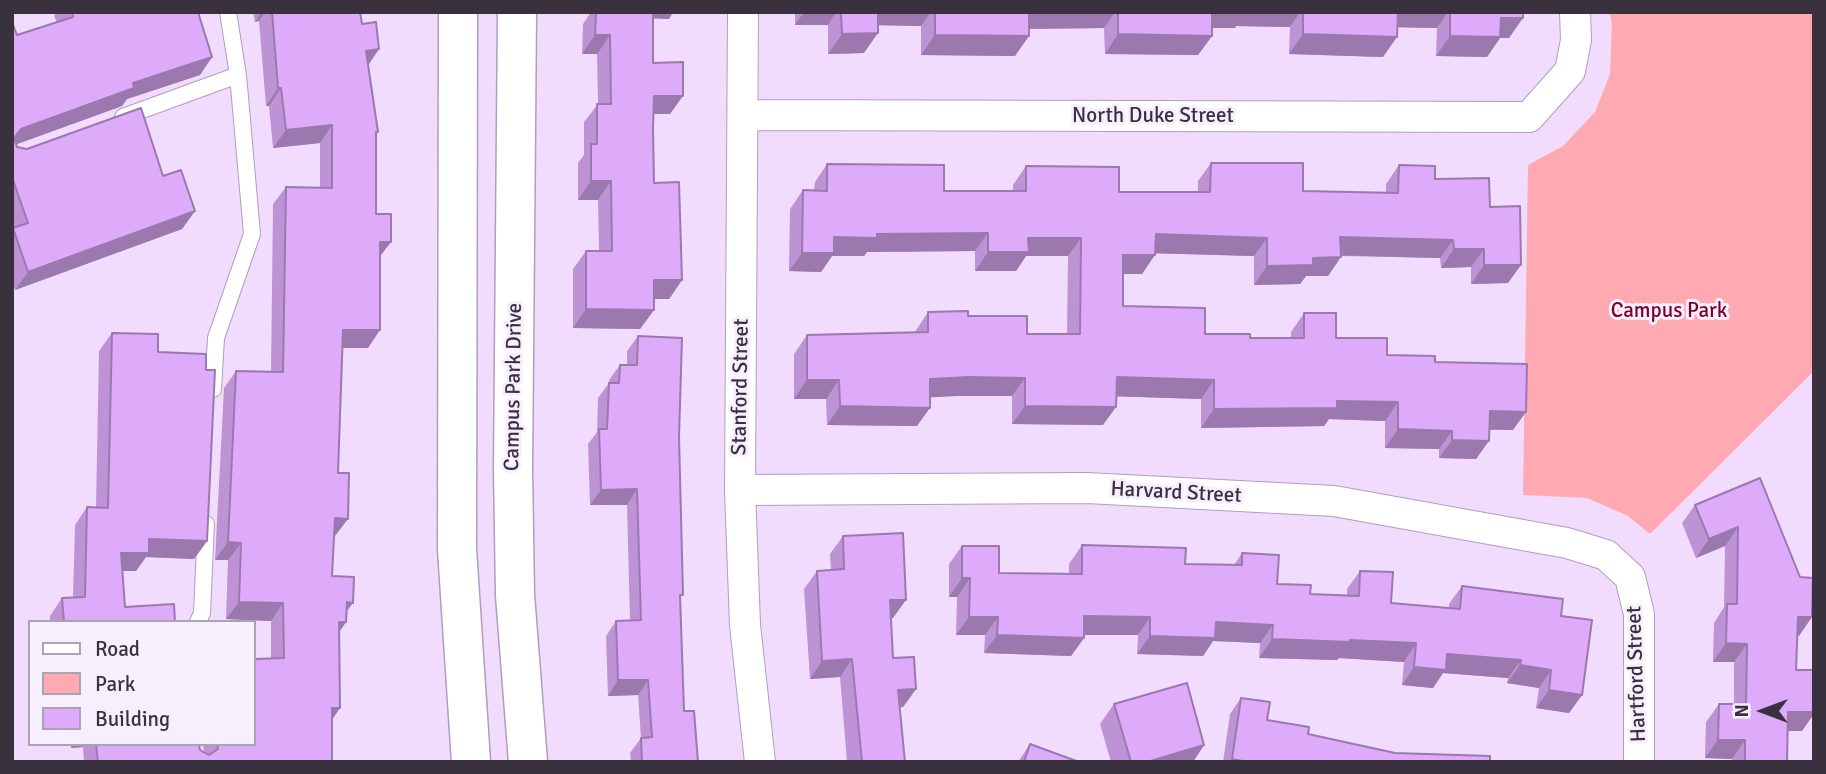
<!DOCTYPE html>
<style>
body{margin:0}
#map{position:relative;width:1826px;height:774px;overflow:hidden;background:#f1dcfe;font-family:Signika,sans-serif}
canvas{display:block}
.frame{position:absolute;inset:0;border:14px solid #39313e;pointer-events:none}
.legend{position:absolute;left:28px;top:620px;width:228px;height:126px;box-sizing:border-box;background:#f7effd;border:2px solid #aba3b1;margin:0;padding:9px 12px;list-style:none;font-size:21px;color:#39313e}
.legend li{display:flex;align-items:center;gap:14px;height:35px}
.legend b{width:35px;border:2px solid #aba3b1}
.north{position:absolute;left:1728px;top:676px;width:70px;height:70px;-webkit-text-stroke:5px #f7effd;paint-order:stroke;rotate:270deg;font-size:19px;font-weight:700;line-height:28px;text-align:center;color:#39313e}
.north::after{content:'';display:block;margin:auto;width:24px;height:32px;background:#39313e;clip-path:polygon(50% 0,100% 100%,50% 72%,0 100%)}
</style>
<div id="map">
<canvas width="1826" height="774"></canvas>
<div class="frame"></div>
<ul class="legend">
<li><b style="height:9px;background:#fff"></b>Road</li>
<li><b style="height:19px;background:#ffa9b2"></b>Park</li>
<li><b style="height:19px;background:#ddabf9"></b>Building</li>
</ul>
<div class="north">N</div>
</div>
<script>
const ctx = document.querySelector('canvas').getContext('2d');
ctx.lineJoin = 'round';
function fill(path, color) {
  ctx.fillStyle = color;
  ctx.fill(path, 'evenodd');
}
function trace(path, color, width, dash) {
  ctx.strokeStyle = color;
  ctx.lineWidth = width;
  ctx.lineCap = dash ? 'butt' : 'round';
  ctx.setLineDash(dash || []);
  ctx.stroke(path);
}
function label(font, color, halo, rows, align = 'center') {
  ctx.font = font + ' Signika,sans-serif';
  ctx.lineWidth = 6;
  ctx.setLineDash([]);
  ctx.textBaseline = 'middle';
  ctx.strokeStyle = halo;
  ctx.fillStyle = color;
  for (const [text, x, y, turn = 0] of rows) {
    ctx.save();
    ctx.translate(x, y);
    ctx.rotate((+turn || 0) * Math.PI / 180);
    ctx.textAlign = isNaN(turn) ? turn : align;
    if (halo) ctx.strokeText(text, 0, 0);
    ctx.fillText(text, 0, 0);
    ctx.restore();
  }
}
fill(new Path2D(`
 M 1609,12 L 1814,12 L 1814,371 L 1650,534 L 1628,516 L 1587,498 L 1523,495 L 1528,165 L 1563,146 L 1595,112 L 1610,74 L 1612,23 Z`), '#ffa9b2');
const service = new Path2D(`
 M 123,117 L 238,75
 M 213,389 L 216,338 L 252,234 L 238,75 L 228,12
 M 198,622 L 202,613 L 206,524`);
const minor = new Path2D(`
 M 743,12 L 740,490 L 745,625 L 760,762
 M 744,115 L 1529,117 L 1570,71 L 1576,40 L 1575,12
 M 740,490 L 1087,488 L 1334,501 L 1567,543 L 1606,555 L 1630,577 L 1639,614 L 1639,762`);
const tertiary = new Path2D(`
 M 458,12 L 457,549 L 471,762
 M 517,12 L 513,469 L 515,595 L 528,762`);
trace(service, '#b19dbd', 18);
trace(minor, '#b19dbd', 32);
trace(tertiary, '#b19dbd', 41);
trace(service, '#fff', 16);
trace(minor, '#fff', 30);
trace(tertiary, '#fff', 38);
fill(new Path2D(`
 M 57,12 L 202,12 L 199,16 L 212,57 L 200,75 L 127,99 L 122,106 L 16,144 L 17,147 L 163,176 L 195,211 L 182,229 L 15,290 L 12,281 L 12,22 L 17,35 L 57,22 L 54,16 Z
 M 253,12 L 360,12 L 362,24 L 379,49 L 368,65 L 376,135 L 376,214 L 380,257 L 368,348 L 343,348 L 335,536 L 334,536 L 332,576 L 346,612 L 346,622 L 339,632 L 332,720 L 332,762 L 84,762 L 83,747 L 71,748 L 70,744 L 199,744 L 200,750 L 204,752 L 203,744 L 254,744 L 271,658 L 271,621 L 226,619 L 228,560 L 215,560 L 224,388 L 236,371 L 271,372 L 273,204 L 286,187 L 320,188 L 320,143 L 273,148 L 269,106 L 266,106 L 259,21 L 255,22 Z
 M 591,12 L 673,12 L 669,19 L 653,18 L 653,63 L 670,114 L 653,114 L 654,183 L 682,280 L 669,299 L 654,299 L 654,310 L 640,329 L 573,328 L 573,269 L 586,251 L 599,251 L 598,200 L 578,200 L 578,163 L 584,155 L 584,122 L 598,104 L 597,54 L 582,54 L 583,24 Z
 M 795,12 L 1523,12 L 1509,38 L 1500,38 L 1487,57 L 1436,56 L 1437,28 L 1397,27 L 1383,57 L 1289,54 L 1290,27 L 1236,26 L 1235,28 L 1212,28 L 1212,36 L 1198,55 L 1105,54 L 1104,28 L 1029,29 L 1015,56 L 921,55 L 921,26 L 878,25 L 864,53 L 828,54 L 828,25 L 795,25 Z
 M 1211,163 L 1303,191 L 1386,193 L 1386,184 L 1399,165 L 1435,179 L 1490,207 L 1508,283 L 1471,284 L 1471,267 L 1441,268 L 1440,258 L 1341,256 L 1328,276 L 1306,276 L 1300,284 L 1254,285 L 1254,256 L 1155,253 L 1142,274 L 1123,274 L 1123,306 L 1205,334 L 1250,338 L 1291,338 L 1291,332 L 1304,313 L 1336,338 L 1387,355 L 1435,362 L 1513,430 L 1489,430 L 1476,459 L 1439,458 L 1439,449 L 1385,448 L 1385,421 L 1329,419 L 1324,426 L 1201,428 L 1201,399 L 1116,396 L 1103,425 L 1012,424 L 1012,396 L 956,396 L 930,397 L 917,426 L 827,425 L 826,399 L 794,399 L 794,354 L 807,335 L 915,332 L 928,312 L 968,316 L 1027,334 L 1067,334 L 1068,256 L 1026,256 L 1016,271 L 975,271 L 975,251 L 867,252 L 864,256 L 832,256 L 821,272 L 789,271 L 790,209 L 803,190 L 814,190 L 815,182 L 827,164 L 944,191 L 1013,191 L 1013,185 L 1026,166 L 1119,192 L 1198,192 L 1198,181 Z
 M 112,333 L 158,352 L 207,541 L 194,559 L 146,557 L 136,571 L 123,571 L 125,607 L 175,622 L 50,622 L 50,616 L 62,598 L 73,598 L 75,525 L 87,507 L 96,507 L 99,351 Z
 M 638,336 L 679,437 L 680,599 L 684,711 L 698,762 L 631,762 L 630,753 L 641,738 L 638,695 L 608,696 L 606,636 L 616,621 L 630,620 L 627,505 L 590,505 L 588,444 L 597,432 L 598,398 L 609,383 L 609,380 L 620,365 L 627,365 L 627,351 Z
 M 1760,478 L 1799,636 L 1797,636 L 1796,670 L 1802,731 L 1787,731 L 1787,762 L 1732,762 L 1732,759 L 1705,758 L 1706,722 L 1719,704 L 1734,704 L 1734,662 L 1713,662 L 1714,623 L 1724,607 L 1725,546 L 1696,558 L 1682,523 L 1695,505 Z
 M 843,536 L 893,618 L 891,618 L 893,658 L 916,689 L 903,707 L 899,707 L 905,762 L 847,762 L 840,677 L 810,679 L 804,589 L 817,571 L 831,570 L 830,554 Z
 M 1082,545 L 1185,564 L 1234,565 L 1242,553 L 1277,584 L 1310,594 L 1347,595 L 1347,589 L 1360,571 L 1391,603 L 1449,608 L 1449,604 L 1462,586 L 1561,616 L 1582,695 L 1569,713 L 1536,708 L 1539,688 L 1507,683 L 1508,678 L 1443,673 L 1433,688 L 1402,685 L 1404,662 L 1339,658 L 1337,660 L 1259,658 L 1260,643 L 1213,641 L 1203,656 L 1137,654 L 1138,635 L 1084,635 L 1084,638 L 1071,656 L 984,653 L 985,635 L 956,635 L 957,597 L 949,597 L 949,564 L 962,546 L 999,573 L 1069,574 L 1069,564 Z
 M 1241,698 L 1267,720 L 1308,734 L 1395,753 L 1490,761 L 1518,762 L 1223,762 L 1230,714 Z
 M 1114,704 L 1204,745 L 1193,762 L 1111,762 L 1100,724 Z
 M 1030,744 L 1079,762 L 1018,762 Z`), '#be93d6');
fill(new Path2D(`
 M 261,12 L 265,12 L 259,21 L 255,22 Z
 M 645,12 L 673,12 L 669,19 L 640,18 Z
 M 804,12 L 836,12 L 828,25 L 795,25 Z
 M 872,12 L 931,12 L 921,26 L 864,25 Z
 M 1028,12 L 1115,12 L 1104,28 L 1016,29 Z
 M 1209,12 L 1300,12 L 1290,27 L 1236,26 L 1235,28 L 1198,28 Z
 M 1394,12 L 1448,12 L 1437,28 L 1384,27 Z
 M 1501,18 L 1523,18 L 1509,38 L 1500,38 L 1487,57 L 1436,56 L 1450,36 Z
 M 878,33 L 864,53 L 828,54 L 842,34 Z
 M 1118,34 L 1212,36 L 1198,55 L 1105,54 Z
 M 1303,34 L 1397,37 L 1383,57 L 1289,54 Z
 M 595,35 L 610,35 L 597,54 L 582,54 Z
 M 935,35 L 1029,36 L 1015,56 L 921,55 Z
 M 379,49 L 367,67 L 366,51 Z
 M 212,57 L 200,75 L 127,99 L 122,106 L 12,146 L 12,141 L 21,129 L 133,83 Z
 M 278,88 L 281,88 L 269,106 L 266,106 Z
 M 654,96 L 683,96 L 670,114 L 641,114 Z
 M 332,125 L 320,143 L 273,148 L 286,130 Z
 M 591,181 L 611,181 L 598,200 L 578,200 Z
 M 195,211 L 182,229 L 15,290 L 28,272 Z
 M 988,233 L 975,251 L 867,252 L 864,256 L 832,256 L 821,272 L 789,271 L 802,253 L 834,237 L 877,234 Z
 M 1156,234 L 1267,238 L 1254,256 L 1143,253 Z
 M 1340,237 L 1453,240 L 1440,258 L 1327,255 Z
 M 1028,238 L 1081,238 L 1068,256 L 1026,256 L 1016,271 L 975,271 L 988,252 Z
 M 380,242 L 391,242 L 378,259 Z
 M 1454,249 L 1484,249 L 1471,267 L 1441,268 Z
 M 1123,255 L 1155,255 L 1142,274 L 1110,274 Z
 M 1341,257 L 1328,276 L 1306,276 L 1300,284 L 1254,285 L 1267,266 L 1313,258 Z
 M 1484,265 L 1521,265 L 1508,283 L 1471,284 Z
 M 654,280 L 682,280 L 669,299 L 641,299 Z
 M 586,309 L 654,310 L 640,329 L 573,328 Z
 M 343,330 L 380,330 L 368,348 L 331,348 Z
 M 969,377 L 1025,378 L 1012,396 L 956,396 L 917,398 L 930,379 Z
 M 1117,377 L 1214,380 L 1201,399 L 1104,396 Z
 M 807,380 L 839,380 L 826,399 L 794,399 Z
 M 1337,401 L 1398,402 L 1385,421 L 1329,419 L 1324,426 L 1201,428 L 1214,409 Z
 M 840,406 L 930,408 L 917,426 L 827,425 Z
 M 1025,406 L 1116,407 L 1103,425 L 1012,424 Z
 M 1490,411 L 1526,412 L 1513,430 L 1477,429 Z
 M 1398,429 L 1452,431 L 1439,449 L 1385,448 Z
 M 1452,440 L 1489,441 L 1476,459 L 1439,458 Z
 M 637,489 L 627,505 L 590,505 L 601,490 Z
 M 335,518 L 348,519 L 335,536 L 322,536 Z
 M 1738,527 L 1725,546 L 1696,558 L 1709,539 Z
 M 149,539 L 207,541 L 194,559 L 146,557 L 136,571 L 109,571 L 121,553 Z
 M 228,542 L 241,543 L 228,560 L 215,560 Z
 M 962,578 L 970,578 L 957,597 L 949,597 Z
 M 890,600 L 906,600 L 893,618 L 878,618 Z
 M 239,602 L 283,603 L 271,621 L 226,619 Z
 M 347,602 L 353,603 L 340,620 Z
 M 1084,616 L 1150,617 L 1138,635 L 1071,635 Z
 M 969,617 L 998,617 L 985,635 L 956,635 Z
 M 1798,617 L 1812,617 L 1799,636 L 1785,635 Z
 M 339,622 L 346,622 L 334,640 Z
 M 1216,622 L 1273,625 L 1260,643 L 1213,641 L 1203,656 L 1137,654 L 1150,636 Z
 M 997,635 L 1084,638 L 1071,656 L 984,653 Z
 M 1272,639 L 1350,640 L 1416,643 L 1404,662 L 1339,658 L 1337,660 L 1259,658 Z
 M 1726,643 L 1747,644 L 1734,662 L 1713,662 Z
 M 1447,654 L 1521,660 L 1508,678 L 1443,673 L 1433,688 L 1402,685 L 1414,667 Z
 M 852,659 L 840,677 L 810,679 L 822,661 Z
 M 1520,665 L 1551,670 L 1539,688 L 1507,683 Z
 M 618,680 L 648,680 L 638,695 L 608,696 Z
 M 916,689 L 903,707 L 885,708 L 898,690 Z
 M 1549,690 L 1582,695 L 1569,713 L 1536,708 Z
 M 332,708 L 340,708 L 328,726 Z
 M 1788,712 L 1814,712 L 1814,714 L 1802,731 L 1775,731 Z
 M 1718,740 L 1745,740 L 1732,759 L 1705,758 Z
 M 73,744 L 85,744 L 83,747 L 71,748 Z
 M 1204,745 L 1193,762 L 1147,762 Z`), '#9b78ae');
const building = new Path2D(`
 M 72,12 L 198,12 L 212,57 L 133,83 L 134,88 L 21,129 L 14,138 L 17,147 L 27,149 L 141,108 L 163,176 L 181,170 L 195,211 L 28,272 L 13,228 L 28,223 L 12,177 L 12,22 L 17,35 L 73,17 Z
 M 272,12 L 360,12 L 362,24 L 376,22 L 379,49 L 366,51 L 378,132 L 376,132 L 376,214 L 391,214 L 391,242 L 380,242 L 380,330 L 343,330 L 338,473 L 349,473 L 348,519 L 335,518 L 332,576 L 354,577 L 353,603 L 347,602 L 346,622 L 339,622 L 340,708 L 332,708 L 332,762 L 98,762 L 96,744 L 199,744 L 200,750 L 209,755 L 218,749 L 217,744 L 254,744 L 254,659 L 284,658 L 283,603 L 239,602 L 241,543 L 228,542 L 236,371 L 283,372 L 286,187 L 332,188 L 332,125 L 286,130 L 281,88 L 278,88 Z
 M 596,12 L 653,12 L 653,63 L 683,62 L 683,96 L 654,96 L 653,128 L 654,183 L 679,182 L 682,280 L 654,280 L 654,310 L 586,309 L 586,251 L 612,251 L 611,181 L 591,181 L 591,144 L 597,144 L 597,104 L 611,104 L 610,35 L 595,35 Z
 M 841,12 L 878,12 L 878,33 L 842,34 Z
 M 935,12 L 1029,12 L 1029,36 L 935,35 Z
 M 1118,12 L 1212,12 L 1212,36 L 1118,34 Z
 M 1303,12 L 1398,12 L 1397,37 L 1303,34 Z
 M 1450,12 L 1523,12 L 1523,18 L 1501,18 L 1500,37 L 1450,36 Z
 M 1211,163 L 1303,163 L 1303,191 L 1398,193 L 1399,165 L 1435,166 L 1435,179 L 1489,178 L 1490,207 L 1520,206 L 1521,265 L 1484,265 L 1484,249 L 1454,249 L 1453,240 L 1340,237 L 1341,257 L 1313,258 L 1313,265 L 1267,266 L 1267,238 L 1156,234 L 1155,255 L 1123,255 L 1123,306 L 1205,308 L 1205,334 L 1250,334 L 1250,338 L 1304,338 L 1304,313 L 1336,313 L 1336,338 L 1387,338 L 1387,355 L 1435,356 L 1435,362 L 1527,364 L 1526,412 L 1490,411 L 1489,441 L 1452,440 L 1452,431 L 1398,429 L 1398,402 L 1337,401 L 1337,408 L 1214,409 L 1214,380 L 1117,377 L 1116,407 L 1025,406 L 1025,378 L 969,377 L 930,379 L 930,408 L 840,406 L 839,380 L 807,380 L 807,335 L 928,332 L 928,312 L 968,311 L 968,316 L 1027,316 L 1027,334 L 1080,334 L 1081,238 L 1028,238 L 1029,252 L 988,252 L 988,233 L 877,234 L 877,238 L 834,237 L 834,253 L 802,253 L 803,190 L 827,191 L 827,164 L 944,165 L 944,191 L 1026,191 L 1026,166 L 1119,167 L 1119,192 L 1210,192 Z
 M 112,333 L 158,334 L 158,352 L 206,354 L 206,370 L 215,370 L 207,541 L 149,539 L 149,553 L 121,553 L 125,607 L 174,604 L 175,622 L 64,622 L 62,598 L 85,597 L 87,507 L 108,508 Z
 M 638,336 L 682,338 L 679,437 L 683,595 L 680,595 L 684,711 L 694,711 L 698,762 L 642,762 L 641,738 L 652,737 L 648,680 L 618,680 L 616,621 L 641,620 L 637,489 L 601,490 L 599,429 L 607,429 L 609,383 L 619,383 L 620,365 L 637,365 Z
 M 1760,478 L 1800,577 L 1813,578 L 1812,617 L 1798,617 L 1796,670 L 1814,670 L 1814,712 L 1788,712 L 1787,762 L 1745,762 L 1745,740 L 1718,740 L 1719,704 L 1746,704 L 1747,644 L 1726,643 L 1727,604 L 1737,604 L 1738,527 L 1709,539 L 1695,505 Z
 M 903,533 L 906,600 L 890,600 L 893,658 L 914,657 L 916,689 L 898,690 L 905,762 L 862,762 L 852,659 L 822,661 L 817,571 L 844,569 L 843,536 Z
 M 1082,545 L 1186,548 L 1185,564 L 1242,565 L 1242,553 L 1279,555 L 1277,584 L 1311,585 L 1310,594 L 1359,596 L 1360,571 L 1393,572 L 1391,603 L 1460,609 L 1462,586 L 1563,599 L 1561,616 L 1592,620 L 1582,695 L 1549,690 L 1551,670 L 1520,665 L 1521,660 L 1447,654 L 1446,670 L 1414,667 L 1416,643 L 1350,640 L 1350,642 L 1272,639 L 1273,625 L 1216,622 L 1215,638 L 1150,636 L 1150,617 L 1084,616 L 1084,638 L 997,635 L 998,617 L 969,617 L 970,578 L 962,578 L 962,546 L 999,546 L 999,573 L 1082,574 Z
 M 1187,683 L 1204,745 L 1147,762 L 1131,762 L 1114,704 Z
 M 1241,698 L 1270,702 L 1267,720 L 1309,727 L 1308,734 L 1395,753 L 1490,756 L 1490,761 L 1518,762 L 1248,762 L 1232,759 Z
 M 1030,744 L 1079,762 L 1024,762 Z`);
fill(building, '#ddabf9');
trace(building, '#9b78ae', 2);
label('21px', '#39313e', '#f7effd', [
 ["North Duke Street",1153,116],
 ["Campus Park Drive",514,387,-89],
 ["Stanford Street",741,387,-89],
 ["Harvard Street",1176,493,3],
 ["Hartford Street",1637,674,-92]
]);
label('21px', '#7c0129', '#f7effd', [
 ["Campus Park",1669,311]
]);
</script>
